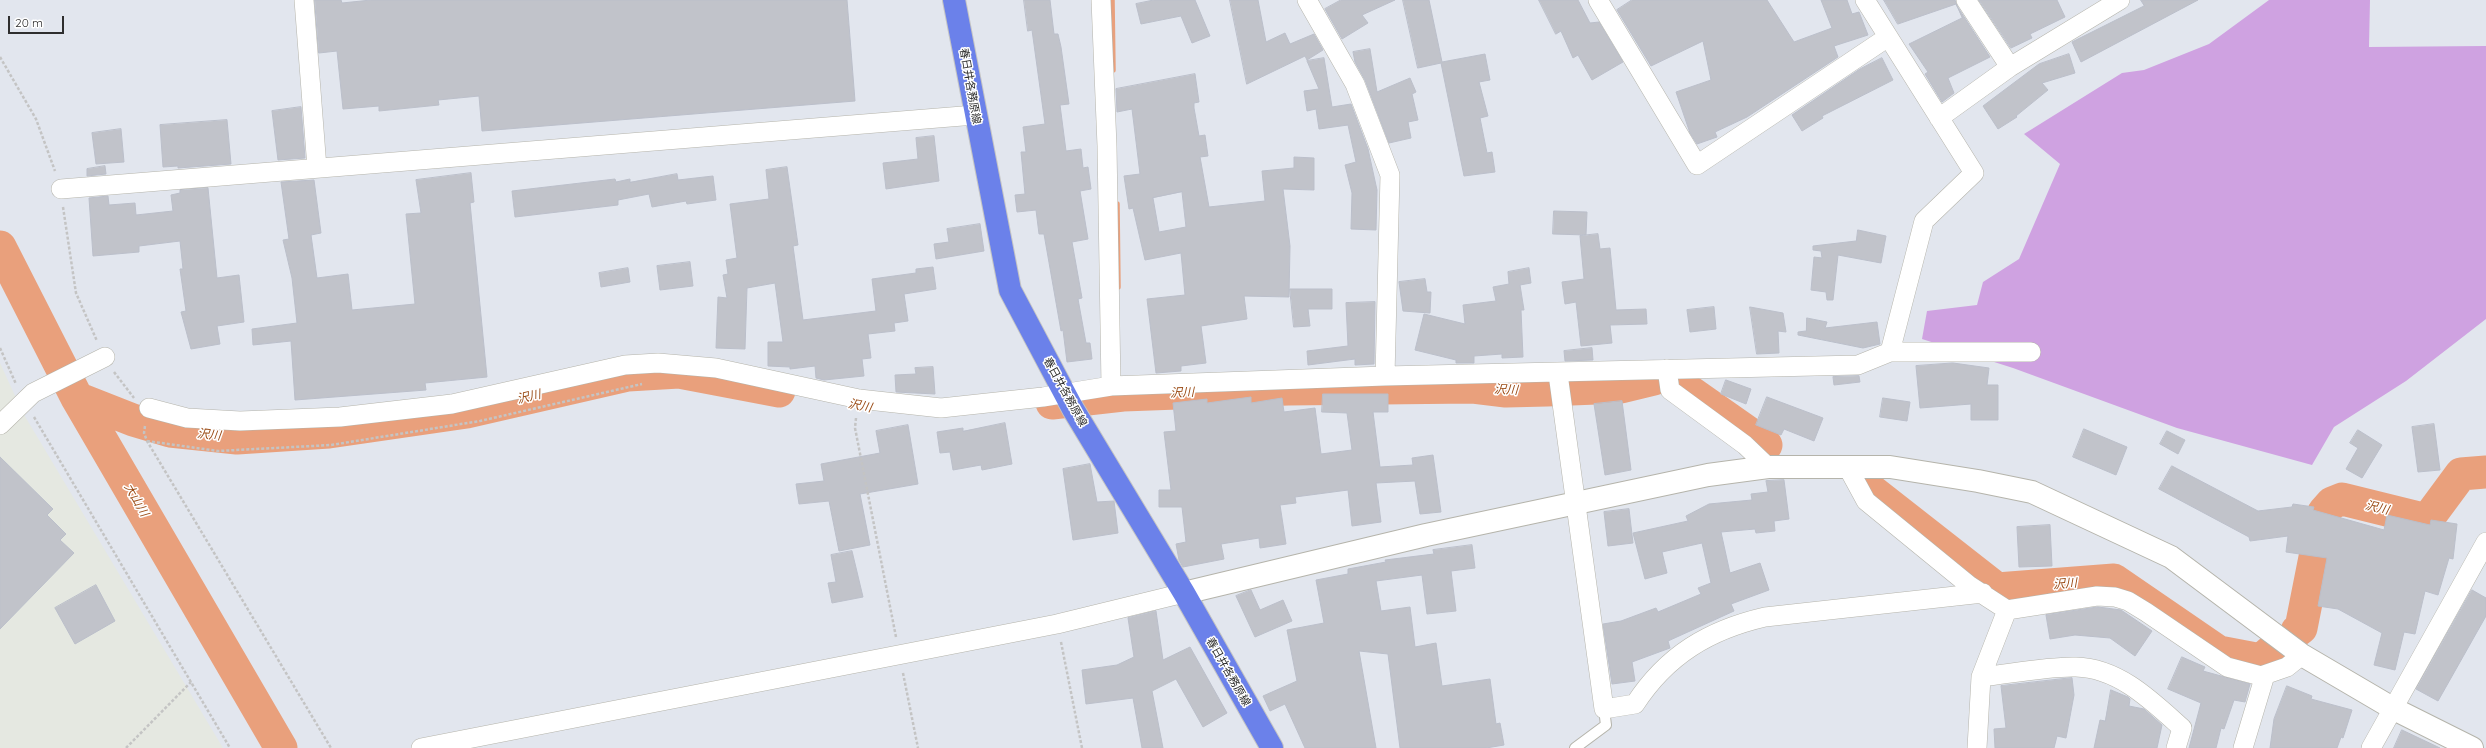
<!DOCTYPE html>
<meta charset="utf-8">
<style>
body{margin:0}
#map{position:relative;width:2486px;height:748px;overflow:hidden;background:#e2e6ee;font-family:Quicksand,sans-serif}
canvas{display:block}
.scale{position:absolute;left:8px;top:16px;width:56px;height:18px;box-sizing:border-box;border:2px solid #2e2e2e;border-top:0;padding-left:5px;font-size:12px;line-height:14px;white-space:nowrap;color:#2e2e2e;-webkit-text-stroke:3px #fff;paint-order:stroke}
</style>
<div id="map">
<canvas width="2486" height="748"></canvas>
<div class="scale">20 m</div>
</div>
<script>
const ctx = document.querySelector('canvas').getContext('2d');
ctx.lineJoin = 'round';
function fill(path, color) {
  ctx.fillStyle = color;
  ctx.fill(path, 'evenodd');
}
function trace(path, color, width, dash) {
  ctx.strokeStyle = color;
  ctx.lineWidth = width;
  ctx.lineCap = dash ? 'butt' : 'round';
  ctx.setLineDash(dash || []);
  ctx.stroke(path);
}
function label(font, color, halo, rows, align = 'center') {
  ctx.font = font + ' Quicksand,"Noto Sans JP",sans-serif';
  ctx.lineWidth = 3;
  ctx.setLineDash([]);
  ctx.textBaseline = 'middle';
  ctx.strokeStyle = halo;
  ctx.fillStyle = color;
  for (const [text, x, y, turn = 0] of rows) {
    ctx.save();
    ctx.translate(x, y);
    ctx.rotate((+turn || 0) * Math.PI / 180);
    ctx.textAlign = isNaN(turn) ? turn : align;
    if (halo) ctx.strokeText(text, 0, 0);
    ctx.fillText(text, 0, 0);
    ctx.restore();
  }
}
fill(new Path2D(`
 M 0,363 L 23,413 L 223,748 L 0,748 Z`), '#e5e8e1');
fill(new Path2D(`
 M 2269,0 L 2370,0 L 2369,47 L 2486,46 L 2486,319 L 2406,381 L 2334,427 L 2312,465 L 2177,428 L 2013,368 L 1922,339 L 1927,311 L 1977,305 L 1983,282 L 2019,259 L 2060,164 L 2024,134 L 2122,73 L 2144,70 L 2209,44 Z`), '#cfa2e1');
trace(new Path2D(`
 M 1112,0 L 1113,70
 M 1117,204 L 1118,287`), '#e9a07c', 5.5);
trace(new Path2D(`
 M 0,247 L 77,398 L 281,748
 M 1679,384 L 1766,445
 M 77,398 L 133,420 L 170,431 L 237,438 L 329,432 L 467,412 L 628,375 L 679,372 L 779,391
 M 1052,403 L 1123,395 L 1288,389 L 1473,387 L 1506,391 L 1547,390 L 1621,387 L 1654,379
 M 1868,488 L 1997,589 L 2114,580 L 2219,652 L 2261,660 L 2270,652
 M 2297,631 L 2301,628 L 2324,512 L 2332,503 L 2342,499 L 2427,520 L 2461,474 L 2486,472`), '#e9a07c', 33);
const building = new Path2D(`
 M 315,0 L 341,0 L 342,3 L 371,0 L 847,0 L 855,101 L 482,131 L 479,96 L 438,100 L 439,105 L 379,111 L 379,106 L 343,109 L 337,51 L 319,53 Z
 M 1024,0 L 1050,0 L 1054,34 L 1058,34 L 1061,47 L 1069,104 L 1060,105 L 1066,151 L 1081,149 L 1083,168 L 1088,167 L 1091,189 L 1080,191 L 1088,239 L 1072,242 L 1082,298 L 1078,299 L 1086,343 L 1090,343 L 1092,359 L 1067,362 L 1063,330 L 1061,331 L 1044,234 L 1039,234 L 1036,210 L 1017,212 L 1015,195 L 1025,194 L 1021,152 L 1026,152 L 1023,127 L 1045,124 L 1032,30 L 1028,31 Z
 M 1154,0 L 1195,0 L 1210,36 L 1192,43 L 1181,16 L 1141,24 L 1136,4 Z
 M 1230,0 L 1258,0 L 1266,42 L 1285,33 L 1290,44 L 1314,34 L 1323,50 L 1307,60 L 1305,56 L 1247,84 Z
 M 1341,0 L 1395,0 L 1362,15 L 1368,23 L 1342,39 L 1325,9 Z
 M 1403,0 L 1429,0 L 1442,62 L 1485,54 L 1490,80 L 1479,82 L 1488,116 L 1480,118 L 1487,153 L 1492,152 L 1495,172 L 1464,176 L 1441,63 L 1418,68 Z
 M 1539,0 L 1578,0 L 1590,23 L 1599,22 L 1623,62 L 1592,80 L 1578,55 L 1573,58 L 1561,31 L 1556,34 Z
 M 1632,0 L 1767,0 L 1794,42 L 1832,28 L 1821,0 L 1847,0 L 1852,14 L 1859,12 L 1868,35 L 1834,46 L 1838,57 L 1747,117 L 1715,132 L 1717,137 L 1697,144 L 1690,133 L 1676,92 L 1711,80 L 1703,41 L 1651,66 L 1617,10 Z
 M 1884,0 L 1955,0 L 1957,6 L 1956,4 L 1898,24 Z
 M 1979,0 L 2057,0 L 2065,17 L 2030,34 L 2032,38 L 2011,48 Z
 M 2141,0 L 2198,0 L 2081,62 L 2072,42 L 2144,6 Z
 M 1957,6 L 1990,57 L 1948,78 L 1954,93 L 1942,102 L 1925,74 L 1928,72 L 1909,44 L 1962,18 Z
 M 1370,49 L 1377,92 L 1410,78 L 1416,92 L 1412,94 L 1418,120 L 1408,122 L 1411,138 L 1389,143 L 1365,80 L 1355,62 L 1353,52 Z
 M 2069,54 L 2075,73 L 2042,83 L 2048,90 L 2016,116 L 2017,117 L 1998,129 L 1983,106 L 2039,64 Z
 M 1324,58 L 1332,107 L 1351,104 L 1368,149 L 1377,190 L 1376,230 L 1351,229 L 1352,193 L 1345,165 L 1356,162 L 1348,125 L 1319,129 L 1316,109 L 1307,111 L 1304,91 L 1319,89 L 1307,61 Z
 M 1882,58 L 1893,80 L 1822,116 L 1823,118 L 1802,131 L 1792,115 L 1860,69 Z
 M 1195,74 L 1199,102 L 1194,103 L 1194,108 L 1199,136 L 1205,135 L 1208,156 L 1200,157 L 1209,207 L 1265,201 L 1262,171 L 1294,168 L 1294,157 L 1314,158 L 1314,190 L 1283,189 L 1290,246 L 1289,297 L 1244,296 L 1247,319 L 1201,326 L 1206,363 L 1181,366 L 1181,371 L 1156,373 L 1147,299 L 1185,295 L 1181,253 L 1145,260 L 1133,208 L 1129,209 L 1124,176 L 1140,174 L 1132,109 L 1117,112 L 1116,89 ZM 1182,192 L 1186,227 L 1159,232 L 1153,198 Z
 M 301,107 L 305,158 L 278,160 L 272,111 Z
 M 227,120 L 231,164 L 178,168 L 178,166 L 163,167 L 160,125 Z
 M 121,129 L 124,162 L 96,164 L 92,133 Z
 M 934,136 L 939,181 L 886,189 L 883,163 L 918,159 L 916,138 Z
 M 105,166 L 106,174 L 87,176 L 87,169 Z
 M 787,167 L 798,245 L 793,246 L 803,320 L 876,311 L 872,279 L 916,273 L 916,269 L 933,267 L 936,289 L 904,294 L 908,321 L 894,323 L 895,331 L 868,334 L 871,358 L 862,359 L 864,376 L 824,380 L 816,378 L 815,366 L 790,369 L 790,367 L 768,366 L 768,342 L 783,342 L 775,283 L 747,288 L 745,349 L 716,348 L 718,297 L 727,298 L 723,275 L 728,274 L 726,260 L 737,258 L 730,204 L 769,199 L 766,170 Z
 M 471,173 L 474,202 L 470,203 L 487,377 L 425,383 L 426,390 L 295,400 L 291,341 L 253,345 L 252,329 L 297,323 L 292,278 L 283,240 L 289,239 L 281,182 L 314,180 L 321,233 L 311,235 L 317,278 L 348,274 L 352,310 L 415,304 L 406,214 L 421,213 L 416,180 Z
 M 677,174 L 678,180 L 713,176 L 716,200 L 687,204 L 686,201 L 652,207 L 649,194 L 618,200 L 618,205 L 515,217 L 512,191 L 615,179 L 616,182 L 630,179 L 630,182 Z
 M 208,188 L 217,278 L 239,275 L 244,322 L 217,326 L 220,344 L 191,349 L 181,312 L 186,311 L 180,269 L 183,269 L 180,241 L 139,246 L 139,252 L 93,256 L 89,198 L 108,196 L 109,205 L 135,203 L 136,215 L 173,211 L 171,195 L 180,193 L 180,190 Z
 M 1554,211 L 1587,212 L 1586,235 L 1553,234 Z
 M 980,224 L 984,251 L 936,259 L 934,244 L 949,242 L 947,229 Z
 M 1858,230 L 1886,236 L 1881,263 L 1838,255 L 1833,300 L 1827,300 L 1826,292 L 1811,290 L 1814,257 L 1822,258 L 1821,251 L 1813,250 L 1813,246 L 1856,241 Z
 M 1598,234 L 1600,249 L 1610,248 L 1616,310 L 1646,309 L 1647,324 L 1610,325 L 1612,343 L 1581,346 L 1576,302 L 1565,304 L 1562,282 L 1584,279 L 1580,236 Z
 M 690,262 L 693,286 L 660,290 L 657,266 Z
 M 628,268 L 630,282 L 601,287 L 599,273 Z
 M 1529,268 L 1531,283 L 1520,285 L 1524,310 L 1521,310 L 1523,357 L 1502,358 L 1502,354 L 1474,356 L 1474,363 L 1456,363 L 1456,360 L 1415,350 L 1424,314 L 1465,324 L 1463,305 L 1496,301 L 1493,287 L 1509,284 L 1508,272 Z
 M 1425,279 L 1427,292 L 1431,292 L 1430,313 L 1403,311 L 1399,282 Z
 M 1290,289 L 1332,289 L 1332,309 L 1308,309 L 1310,326 L 1294,327 Z
 M 1375,302 L 1374,364 L 1355,365 L 1355,359 L 1308,365 L 1307,351 L 1348,346 L 1346,303 Z
 M 1714,307 L 1716,329 L 1690,332 L 1687,310 Z
 M 1750,307 L 1783,313 L 1786,332 L 1778,331 L 1779,353 L 1757,354 Z
 M 1807,318 L 1827,322 L 1825,328 L 1877,322 L 1880,344 L 1863,348 L 1798,335 L 1798,332 L 1806,331 Z
 M 1592,348 L 1593,360 L 1565,361 L 1564,351 Z
 M 1953,363 L 1989,368 L 1987,385 L 1998,385 L 1998,420 L 1971,420 L 1971,404 L 1920,408 L 1916,366 Z
 M 933,367 L 935,394 L 896,392 L 895,375 L 916,374 L 915,368 Z
 M 1859,376 L 1860,382 L 1834,385 L 1833,377 Z
 M 1726,380 L 1751,389 L 1746,404 L 1721,394 Z
 M 1323,394 L 1388,394 L 1388,412 L 1373,412 L 1380,467 L 1413,465 L 1412,458 L 1433,455 L 1441,512 L 1420,514 L 1415,481 L 1376,483 L 1381,522 L 1352,526 L 1348,490 L 1295,497 L 1296,503 L 1280,505 L 1286,544 L 1260,548 L 1259,538 L 1221,544 L 1224,559 L 1183,567 L 1179,560 L 1176,544 L 1186,542 L 1182,507 L 1159,507 L 1159,490 L 1171,490 L 1164,432 L 1176,431 L 1173,403 L 1207,399 L 1207,403 L 1251,397 L 1251,403 L 1282,398 L 1284,412 L 1315,408 L 1321,454 L 1352,450 L 1347,413 L 1322,412 Z
 M 1767,397 L 1823,418 L 1814,441 L 1784,429 L 1781,435 L 1756,425 Z
 M 1883,398 L 1910,402 L 1907,421 L 1880,417 Z
 M 1622,401 L 1631,470 L 1605,475 L 1594,404 Z
 M 1005,423 L 1012,464 L 982,470 L 981,465 L 953,470 L 950,452 L 940,453 L 937,432 L 963,428 L 963,431 Z
 M 2434,424 L 2440,470 L 2418,472 L 2412,427 Z
 M 908,425 L 918,484 L 860,494 L 870,545 L 839,551 L 829,501 L 799,504 L 796,484 L 824,481 L 821,464 L 880,453 L 876,431 Z
 M 2084,429 L 2127,447 L 2116,475 L 2073,457 Z
 M 2358,430 L 2382,445 L 2362,478 L 2346,469 L 2358,448 L 2350,443 Z
 M 2167,431 L 2185,440 L 2178,454 L 2160,444 Z
 M 0,457 L 53,509 L 47,515 L 66,534 L 60,540 L 74,553 L 0,629 Z
 M 1090,464 L 1097,502 L 1114,501 L 1118,533 L 1073,540 L 1063,469 Z
 M 2172,466 L 2258,511 L 2292,507 L 2293,504 L 2314,507 L 2313,510 L 2384,530 L 2387,515 L 2430,525 L 2431,520 L 2457,524 L 2453,559 L 2449,558 L 2438,595 L 2425,591 L 2415,634 L 2404,632 L 2395,670 L 2374,665 L 2382,633 L 2338,609 L 2318,606 L 2327,558 L 2286,552 L 2288,536 L 2250,541 L 2249,537 L 2159,489 Z
 M 1784,480 L 1789,519 L 1774,521 L 1775,531 L 1756,533 L 1755,529 L 1721,532 L 1730,573 L 1760,563 L 1769,590 L 1731,604 L 1734,611 L 1668,641 L 1670,648 L 1632,662 L 1635,681 L 1612,684 L 1603,624 L 1621,621 L 1656,608 L 1658,612 L 1701,594 L 1698,588 L 1711,583 L 1702,543 L 1662,552 L 1667,573 L 1645,579 L 1633,533 L 1688,521 L 1686,516 L 1709,504 L 1752,500 L 1751,494 L 1768,492 L 1766,481 Z
 M 1629,509 L 1633,543 L 1608,546 L 1604,512 Z
 M 2050,525 L 2052,566 L 2019,567 L 2017,527 Z
 M 1472,545 L 1475,568 L 1451,571 L 1456,611 L 1427,614 L 1422,575 L 1376,581 L 1381,611 L 1410,607 L 1415,647 L 1436,643 L 1442,686 L 1490,679 L 1496,724 L 1500,723 L 1504,745 L 1486,748 L 1400,748 L 1388,654 L 1359,651 L 1376,748 L 1305,748 L 1285,704 L 1270,711 L 1263,696 L 1297,681 L 1287,630 L 1324,623 L 1316,580 L 1348,574 L 1348,569 L 1386,562 L 1385,560 L 1434,554 L 1433,550 Z
 M 852,551 L 863,597 L 832,603 L 828,583 L 836,582 L 831,555 Z
 M 96,585 L 115,621 L 75,644 L 55,608 Z
 M 1251,590 L 1260,610 L 1283,600 L 1292,621 L 1255,637 L 1236,596 Z
 M 2472,590 L 2486,598 L 2486,616 L 2438,701 L 2416,689 Z
 M 2098,607 L 2121,610 L 2152,631 L 2135,656 L 2110,638 L 2075,635 L 2050,639 L 2046,615 Z
 M 1156,611 L 1163,660 L 1190,647 L 1227,713 L 1203,727 L 1176,679 L 1152,691 L 1163,748 L 1142,748 L 1133,698 L 1086,704 L 1082,670 L 1117,665 L 1134,657 L 1128,618 Z
 M 2182,657 L 2205,667 L 2203,671 L 2250,684 L 2245,702 L 2234,700 L 2224,729 L 2221,728 L 2216,748 L 2189,748 L 2201,703 L 2168,689 Z
 M 2072,678 L 2074,695 L 2066,738 L 2057,736 L 2054,748 L 1995,748 L 1994,729 L 2006,728 L 2001,686 Z
 M 2287,686 L 2312,696 L 2311,699 L 2352,710 L 2343,738 L 2341,737 L 2337,748 L 2270,748 L 2274,719 Z
 M 2111,690 L 2128,697 L 2130,699 L 2129,706 L 2144,709 L 2162,725 L 2157,748 L 2094,748 L 2100,720 L 2105,721 Z
 M 2402,730 L 2440,748 L 2394,748 Z`);
fill(building, '#c1c3ca');
trace(building, '#bbbfca', 1);
const lane = new Path2D(`
 M 1575,748 L 1606,725 L 1604,709`);
const street = new Path2D(`
 M 304,0 L 317,168
 M 1101,0 L 1107,146 L 1111,386
 M 1307,0 L 1355,84 L 1390,175 L 1385,376
 M 1598,0 L 1697,165 L 1888,37
 M 1865,0 L 1974,173 L 1924,221 L 1890,352
 M 1966,0 L 2010,67
 M 1939,118 L 2010,67 L 2120,0
 M 61,189 L 975,115
 M 1667,369 L 1670,390 L 1745,445 L 1768,467
 M 1558,374 L 1604,709 L 1635,704 C 1667,655 1709,630 1765,617 L 1983,593
 M 149,408 L 187,418 L 240,421 L 340,417 L 452,404 L 625,365 L 658,363 L 716,368 L 859,399 L 941,408 L 1043,397 L 1111,386 L 1385,376 L 1858,365 L 1890,352 L 2031,352
 M 0,425 L 33,393 L 105,357
 M 1847,466 L 1866,501 L 1970,586 L 2007,610 L 2097,596 L 2115,597 L 2128,601 L 2146,612 L 2227,667 L 2261,676 L 2287,667 L 2302,655
 M 1981,677 C 2009,674 2049,666 2076,667 C 2119,668 2152,701 2182,728 L 2176,748
 M 421,748 L 1057,624 L 1184,593
 M 1977,748 L 1981,677 L 2007,610
 M 2243,748 L 2265,675
 M 2371,748 L 2486,542`);
const secondary = new Path2D(`
 M 1184,593 L 1426,535 L 1708,475 L 1768,467 L 1890,467 L 1978,481 L 2032,492 L 2171,557 L 2302,655 L 2394,709 L 2472,748`);
const primary = new Path2D(`
 M 954,0 L 1010,290 L 1073,409 L 1184,593 L 1272,748`);
trace(lane, '#b5b4ab', 12);
trace(street, '#b5b4ab', 20);
trace(secondary, '#b5b4ab', 24);
trace(primary, '#c4c4c4', 24);
trace(new Path2D(`
 M 0,57 L 36,119 L 55,171
 M 63,207 L 76,293 L 97,341
 M 0,348 L 16,384
 M 114,372 L 134,398
 M 34,417 L 230,748
 M 856,418 L 855,428 L 896,637
 M 145,426 L 144,433 L 147,441 L 331,748
 M 147,441 L 218,451 L 331,445 L 480,421 L 642,384
 M 1061,642 L 1082,748
 M 903,673 L 918,748
 M 126,748 L 191,682`), '#c4c4c4', 2.5, [3, 2]);
trace(lane, '#fff', 10);
trace(street, '#fff', 19);
trace(secondary, '#fff', 22);
trace(primary, '#6b81ea', 22);
label('11px', '#2e2e2e', '#fff', [
 ["春日井各務原線",970,86,80],
 ["春日井各務原線",1065,392,61],
 ["春日井各務原線",1228,672,60]
]);
label('italic 12px', '#9a4b15', '#fff', [
 ["沢川",1506,390,3],
 ["沢川",1182,393,-2],
 ["沢川",529,397,-13],
 ["沢川",860,406,11],
 ["沢川",209,435,6],
 ["大山川",136,500,60],
 ["沢川",2377,508,13],
 ["沢川",2065,584,-4]
]);
</script>
